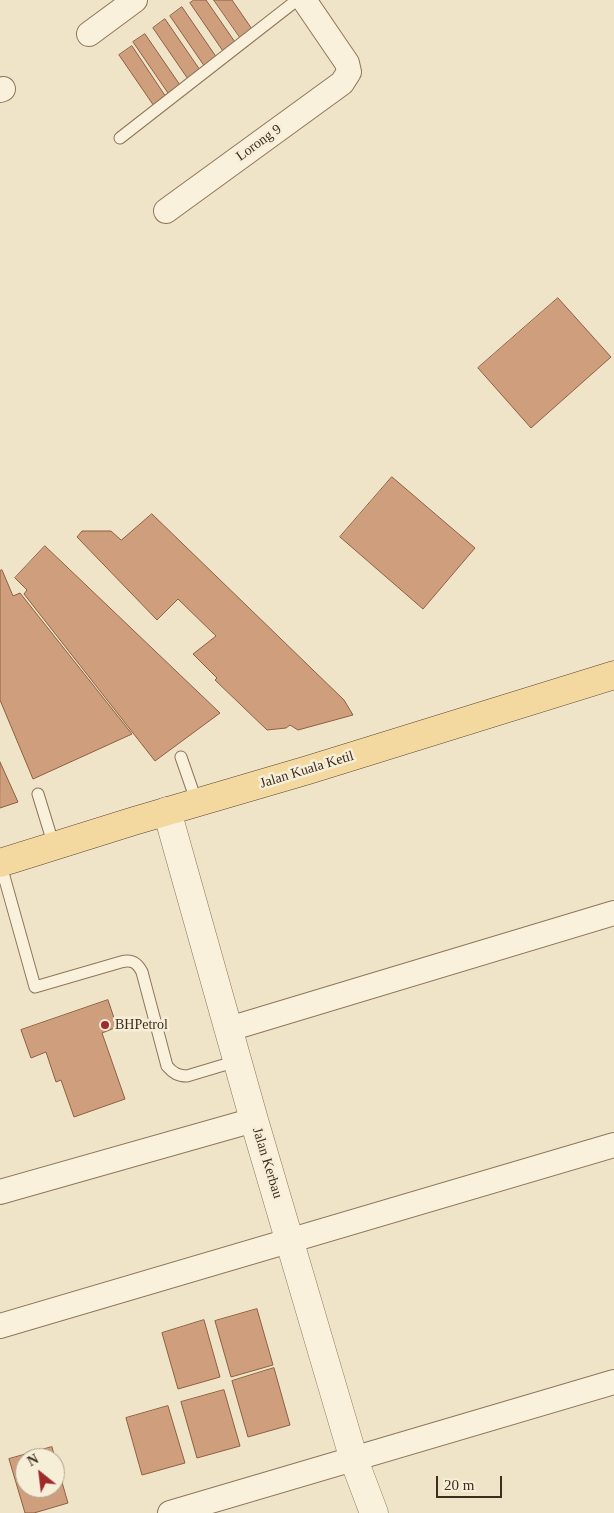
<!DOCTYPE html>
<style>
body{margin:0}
#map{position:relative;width:614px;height:1513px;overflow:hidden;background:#f0e4c8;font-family:Georgia,serif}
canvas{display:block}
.north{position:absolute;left:15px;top:1448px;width:50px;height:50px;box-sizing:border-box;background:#f7eed8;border:1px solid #ada18e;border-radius:50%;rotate:331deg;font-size:14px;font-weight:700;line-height:20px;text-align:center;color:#3d2e20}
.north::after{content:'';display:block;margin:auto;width:18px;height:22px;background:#9e2a2b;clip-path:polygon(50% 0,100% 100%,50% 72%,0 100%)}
.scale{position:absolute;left:436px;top:1476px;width:66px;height:22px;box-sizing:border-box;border:2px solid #3d2e20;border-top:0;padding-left:6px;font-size:15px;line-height:18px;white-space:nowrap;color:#3d2e20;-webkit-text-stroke:4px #f7eed8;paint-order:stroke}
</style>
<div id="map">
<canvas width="614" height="1513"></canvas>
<div class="north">N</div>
<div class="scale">20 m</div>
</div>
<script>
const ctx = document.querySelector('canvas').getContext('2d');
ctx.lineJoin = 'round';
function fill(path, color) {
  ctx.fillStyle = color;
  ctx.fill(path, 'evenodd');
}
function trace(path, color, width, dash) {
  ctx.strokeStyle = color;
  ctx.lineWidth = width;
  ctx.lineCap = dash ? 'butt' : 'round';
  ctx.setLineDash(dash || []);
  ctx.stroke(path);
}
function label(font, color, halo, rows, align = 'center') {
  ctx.font = font + ' Georgia,serif';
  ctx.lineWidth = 5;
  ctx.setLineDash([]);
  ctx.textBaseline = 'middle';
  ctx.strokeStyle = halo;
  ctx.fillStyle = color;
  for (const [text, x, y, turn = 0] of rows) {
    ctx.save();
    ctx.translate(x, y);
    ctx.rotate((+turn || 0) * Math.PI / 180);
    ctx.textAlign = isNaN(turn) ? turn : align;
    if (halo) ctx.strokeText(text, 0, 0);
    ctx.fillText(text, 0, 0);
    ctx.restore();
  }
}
const building = new Path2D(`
 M 194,0 L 206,0 L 237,45 L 225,54 L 190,3 Z
 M 214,0 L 232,0 L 254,32 L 242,40 Z
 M 182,7 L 217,58 L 205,67 L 170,16 Z
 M 165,19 L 200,70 L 188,79 L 153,28 Z
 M 145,34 L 180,85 L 168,93 L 133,42 Z
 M 132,46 L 166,97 L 154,106 L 119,55 Z
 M 558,298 L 611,357 L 531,428 L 478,368 Z
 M 392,477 L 475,548 L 423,609 L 340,537 Z
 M 152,514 L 344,700 L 353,715 L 298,730 L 290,725 L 286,728 L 267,730 L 215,680 L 217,678 L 193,654 L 216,636 L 178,599 L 157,620 L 77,537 L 82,531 L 111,531 L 121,540 Z
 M 45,546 L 220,713 L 155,761 L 24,594 L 27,590 L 15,578 Z
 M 2,570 L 13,596 L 20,593 L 132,734 L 33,779 L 0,700 L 0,571 Z
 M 0,762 L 18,802 L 0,808 Z
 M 108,1000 L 117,1027 L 102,1033 L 125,1099 L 74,1117 L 61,1080 L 56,1082 L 46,1052 L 31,1058 L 21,1030 Z
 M 257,1309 L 273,1365 L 231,1377 L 215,1321 Z
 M 204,1320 L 220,1377 L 178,1389 L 162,1333 Z
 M 274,1368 L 290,1425 L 248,1437 L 232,1381 Z
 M 224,1390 L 240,1446 L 197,1458 L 181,1402 Z
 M 168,1406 L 185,1463 L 142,1475 L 126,1418 Z
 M 52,1447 L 55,1458 L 25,1458 L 25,1488 L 55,1488 L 55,1458 L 68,1503 L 34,1513 L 25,1513 L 9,1459 Z`);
fill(building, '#cf9f7d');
trace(building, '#8d5f41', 1);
const service = new Path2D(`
 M 120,138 L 297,0
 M 181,757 L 197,803
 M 38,794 L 54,846
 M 0,862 L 35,987 L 121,962 C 131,959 137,962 142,972 L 167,1066 C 173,1073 178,1076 187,1076 L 237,1061`);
const minor = new Path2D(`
 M 89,34 L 135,0
 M 0,90 L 3,89
 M 166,211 L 342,83 L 349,72 L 347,63 L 304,0
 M 229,1029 L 614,913
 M 0,1192 L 254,1120
 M 0,1326 L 614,1145
 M 170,1513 L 614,1382`);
const tertiary = new Path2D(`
 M 167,811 L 254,1120 L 354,1460 L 374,1513`);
const primary = new Path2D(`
 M 0,863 L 134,821 L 308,770 L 614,675`);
trace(service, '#8d765c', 13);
trace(minor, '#8d765c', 26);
trace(tertiary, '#8d765c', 29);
trace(primary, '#5b4430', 29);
trace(service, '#faf1dc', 11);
trace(minor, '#faf1dc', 24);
trace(tertiary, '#faf1dc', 28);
trace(primary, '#f3d9a0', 28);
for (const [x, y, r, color] of [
 [105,1025,5,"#9e2a2b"]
]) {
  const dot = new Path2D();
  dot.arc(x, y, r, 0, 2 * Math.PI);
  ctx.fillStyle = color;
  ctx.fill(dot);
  trace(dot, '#f7eed8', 2);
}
label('14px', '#3d2e20', '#f7eed8', [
 ["Lorong 9",259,143,-36],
 ["Jalan Kuala Ketil",307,770,-17],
 ["Jalan Kerbau",267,1163,73]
]);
label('14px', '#3d2e20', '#f7eed8', [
 ["BHPetrol",115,1025]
], 'left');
</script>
